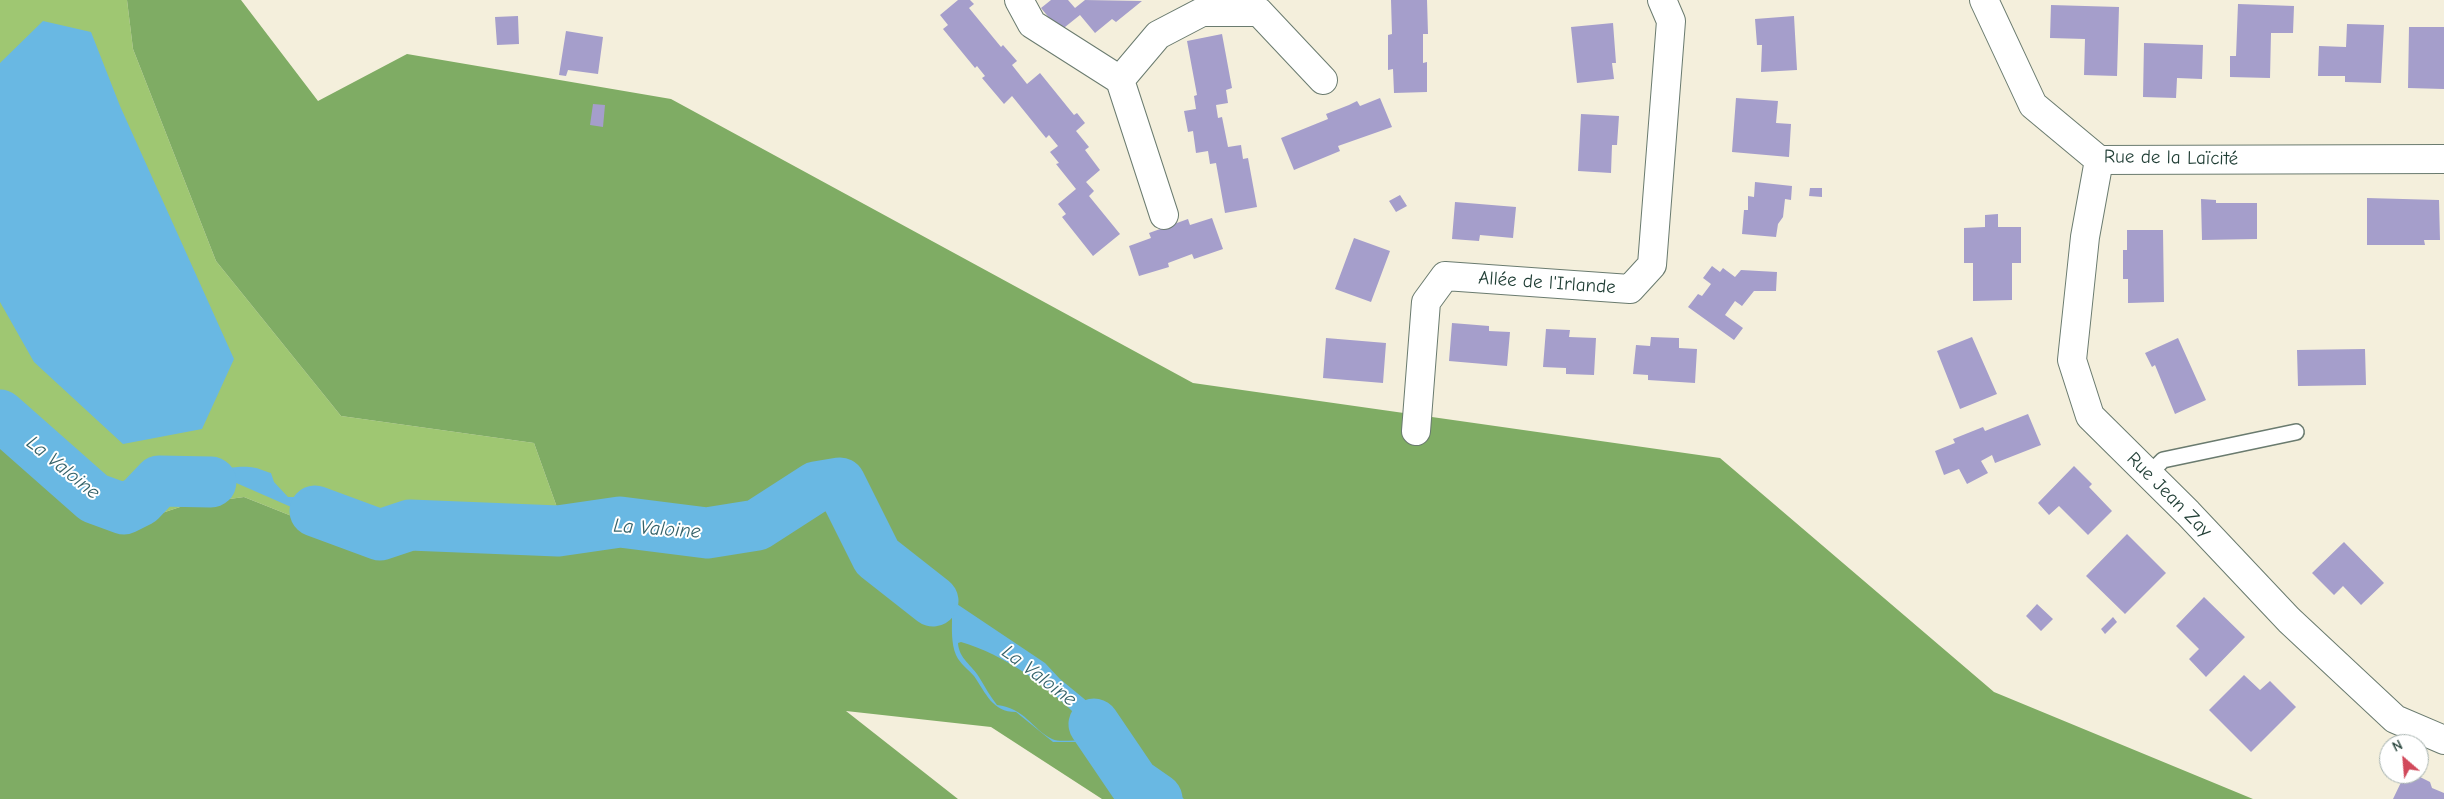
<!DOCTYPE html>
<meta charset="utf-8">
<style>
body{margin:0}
#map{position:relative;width:2444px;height:799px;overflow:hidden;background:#f4efdc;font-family:"Comic Neue",sans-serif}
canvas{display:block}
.north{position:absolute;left:2379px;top:734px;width:50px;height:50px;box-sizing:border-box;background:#fff;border:1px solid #a5b1ae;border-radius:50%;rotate:333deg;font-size:14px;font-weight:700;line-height:20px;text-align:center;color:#1f3d34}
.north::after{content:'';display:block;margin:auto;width:18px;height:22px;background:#d1495b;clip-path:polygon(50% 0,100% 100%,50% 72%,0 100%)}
</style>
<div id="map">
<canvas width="2444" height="799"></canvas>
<div class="north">N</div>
</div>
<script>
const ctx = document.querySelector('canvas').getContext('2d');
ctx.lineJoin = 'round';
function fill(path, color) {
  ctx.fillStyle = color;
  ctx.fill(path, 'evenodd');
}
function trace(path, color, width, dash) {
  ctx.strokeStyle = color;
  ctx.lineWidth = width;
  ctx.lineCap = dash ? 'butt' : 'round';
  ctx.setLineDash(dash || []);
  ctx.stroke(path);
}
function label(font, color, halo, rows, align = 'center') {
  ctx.font = font + ' "Comic Neue",sans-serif';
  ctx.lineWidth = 4;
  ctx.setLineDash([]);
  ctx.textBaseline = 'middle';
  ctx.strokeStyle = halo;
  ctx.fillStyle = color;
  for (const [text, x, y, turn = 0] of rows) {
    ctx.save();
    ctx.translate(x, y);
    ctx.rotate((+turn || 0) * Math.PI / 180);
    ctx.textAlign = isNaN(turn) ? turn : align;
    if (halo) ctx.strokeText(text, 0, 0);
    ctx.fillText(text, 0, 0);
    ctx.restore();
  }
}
fill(new Path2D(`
 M 0,0 L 127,0 L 133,49 L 216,261 L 341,416 L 534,443 L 569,541 L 382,552 L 244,497 L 186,505 L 147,518 L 98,518 L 0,433 Z`), '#9fc772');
fill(new Path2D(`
 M 127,0 L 241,0 L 318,101 L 407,54 L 671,99 L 1193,383 L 1720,458 L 1994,692 L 2253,799 L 1102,799 L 991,727 L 846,711 L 958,799 L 0,799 L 0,433 L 99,518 L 147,518 L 186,505 L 244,497 L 382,552 L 569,541 L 534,443 L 341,416 L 216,261 L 133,49 Z`), '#7fac64');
fill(new Path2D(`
 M 43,21 L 91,32 L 120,106 L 234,359 L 202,429 L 123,444 L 34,362 L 0,302 L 0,63 Z
 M 0,412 C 17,427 37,439 55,454 C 70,466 90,496 110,500 C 133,504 139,489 158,481 C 172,476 234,465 249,467 C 256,467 264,471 271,473 L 274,482 L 288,497 L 304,497 L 341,520 L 352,523 L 395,515 L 449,525 L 458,523 L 514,526 L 620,516 L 660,523 L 716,527 L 734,520 L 773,514 L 784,499 L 811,479 L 826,479 L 840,483 L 859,495 L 877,514 L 906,573 L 912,579 L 936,590 L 1045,663 L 1060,679 L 1094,707 L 1149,778 L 1170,786 L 1184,799 L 1173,799 L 1165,792 L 1134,783 L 1115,783 L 1103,778 L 1087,751 L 1076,742 L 1053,742 L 1016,712 C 992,712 986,693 974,676 C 968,669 960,664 956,655 C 951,643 952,629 952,617 L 903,583 L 877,557 L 844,491 L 816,487 L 800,496 L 777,515 L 757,525 L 707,533 L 620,522 L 558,531 L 410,525 L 380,535 L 298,510 L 234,482 L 161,486 L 124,509 L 94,498 L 39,446 L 0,416 ZM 961,642 C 1003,654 1050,687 1080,719 C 1087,726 1092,737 1097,745 C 1104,755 1110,765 1110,777 C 1099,773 1101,753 1090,745 C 1078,736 1064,744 1052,739 C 1032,729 1025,708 997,705 C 990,696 985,687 979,677 C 972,665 959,659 958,643 Z`), '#69b8e3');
trace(new Path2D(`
 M 0,415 L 94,498 L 124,509 L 140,501 L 159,481 L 211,482
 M 315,511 L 380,535 L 410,525 L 558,531 L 620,522 L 707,533 L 757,525 L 816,487 L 840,483 L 877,557 L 933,601
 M 1094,724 L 1134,783 L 1157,799`), '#69b8e3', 51);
fill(new Path2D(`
 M 958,0 L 970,0 L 974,4 L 969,8 L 1001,47 L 1003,45 L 1017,61 L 1012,65 L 1027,84 L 1040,73 L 1074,115 L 1077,113 L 1085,123 L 1076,131 L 1089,147 L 1085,150 L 1100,170 L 1086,182 L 1094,191 L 1089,196 L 1120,234 L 1093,256 L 1062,217 L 1066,214 L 1058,204 L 1076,189 L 1056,164 L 1059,163 L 1050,152 L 1058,146 L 1049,135 L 1046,138 L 1012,96 L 1004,104 L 982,78 L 985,76 L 977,66 L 975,68 L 943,29 L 948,25 L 940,15 Z
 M 1051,0 L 1068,0 L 1075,8 L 1085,0 L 1142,1 L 1116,22 L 1112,19 L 1095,33 L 1080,15 L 1060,31 L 1041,8 Z
 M 1391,0 L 1427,0 L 1428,34 L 1423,34 L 1423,63 L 1427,62 L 1427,92 L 1394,93 L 1393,69 L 1388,70 L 1388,35 L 1392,34 Z
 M 2238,4 L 2294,6 L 2293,33 L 2271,33 L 2270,78 L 2230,77 L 2230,56 L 2236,56 Z
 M 2051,5 L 2119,7 L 2117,76 L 2084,75 L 2085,39 L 2050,38 Z
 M 518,16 L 519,44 L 497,45 L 495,17 Z
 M 1794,16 L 1797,70 L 1761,72 L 1762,45 L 1757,45 L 1755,19 Z
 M 1613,23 L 1616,63 L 1612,63 L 1614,79 L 1577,83 L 1571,27 Z
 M 2347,24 L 2384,25 L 2381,83 L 2345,82 L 2345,76 L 2318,76 L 2319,46 L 2346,47 Z
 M 2409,27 L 2444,27 L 2444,89 L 2408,88 Z
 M 566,31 L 603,37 L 598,74 L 568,70 L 566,76 L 559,75 Z
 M 1222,34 L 1232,88 L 1226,90 L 1228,103 L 1216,105 L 1218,118 L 1222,117 L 1228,147 L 1241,145 L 1243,159 L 1248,158 L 1257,207 L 1225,213 L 1216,163 L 1210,164 L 1208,151 L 1196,153 L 1193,131 L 1188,132 L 1184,111 L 1196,109 L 1194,96 L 1197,95 L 1187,41 Z
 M 2144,43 L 2203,45 L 2202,79 L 2177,78 L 2176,98 L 2143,97 Z
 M 1380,98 L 1392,127 L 1338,146 L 1340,151 L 1294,170 L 1281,138 L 1328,119 L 1326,114 L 1349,105 L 1357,101 L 1360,106 Z
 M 1736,98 L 1778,101 L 1776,123 L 1791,124 L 1789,157 L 1732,152 Z
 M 593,104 L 605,105 L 603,127 L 590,125 Z
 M 1581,114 L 1619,116 L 1617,145 L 1612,145 L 1611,173 L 1578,171 Z
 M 1755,182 L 1792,186 L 1791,200 L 1785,199 L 1783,217 L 1778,224 L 1776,237 L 1742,234 L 1744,210 L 1748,210 L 1748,196 L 1754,197 Z
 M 1810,188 L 1822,188 L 1822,197 L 1809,196 Z
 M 1400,195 L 1407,206 L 1396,212 L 1389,201 Z
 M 2367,198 L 2439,200 L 2440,240 L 2424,240 L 2425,245 L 2367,245 Z
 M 2201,199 L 2216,200 L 2216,203 L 2257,203 L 2257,239 L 2202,240 Z
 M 1455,202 L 1516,207 L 1513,238 L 1480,235 L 1479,241 L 1452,239 Z
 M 1998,214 L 1998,227 L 2021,227 L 2021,263 L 2012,263 L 2012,300 L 1973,301 L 1973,263 L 1964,263 L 1964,228 L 1985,227 L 1985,215 Z
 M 1212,218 L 1223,249 L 1194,259 L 1192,254 L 1168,263 L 1169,267 L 1139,276 L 1129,246 L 1151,238 L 1149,233 L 1188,219 L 1190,225 Z
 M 2127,230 L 2163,230 L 2164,302 L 2128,303 L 2128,279 L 2123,279 L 2123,250 L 2127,250 Z
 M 1354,238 L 1390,251 L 1371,302 L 1335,289 Z
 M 1712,266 L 1720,272 L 1723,268 L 1735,277 L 1741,270 L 1777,272 L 1776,291 L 1754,291 L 1742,306 L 1735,301 L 1725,315 L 1743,328 L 1734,340 L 1688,307 L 1698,294 L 1702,296 L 1711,284 L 1703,278 Z
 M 1452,323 L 1489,326 L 1489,331 L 1510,332 L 1507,366 L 1449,361 Z
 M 1546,329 L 1570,330 L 1569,337 L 1596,338 L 1594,375 L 1566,374 L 1566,368 L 1543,367 Z
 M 1651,337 L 1679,338 L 1679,348 L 1697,349 L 1695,383 L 1648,380 L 1648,375 L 1633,374 L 1636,345 L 1650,346 Z
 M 1972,337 L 1997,394 L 1960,409 L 1937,351 Z
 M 1326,338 L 1386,343 L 1383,383 L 1323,378 Z
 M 2178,338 L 2206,400 L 2175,414 L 2155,365 L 2152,367 L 2145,353 Z
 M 2365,349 L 2366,385 L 2298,386 L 2297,350 Z
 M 2028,414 L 2041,445 L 1995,463 L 1992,455 L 1981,461 L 1988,473 L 1967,484 L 1959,469 L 1944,475 L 1935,451 L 1955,443 L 1953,439 L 1983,427 L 1985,431 Z
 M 2074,466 L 2092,484 L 2089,487 L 2112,511 L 2088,535 L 2059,506 L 2049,515 L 2038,503 Z
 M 2127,534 L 2166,573 L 2125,614 L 2086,576 Z
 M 2344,542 L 2384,583 L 2361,605 L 2343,586 L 2334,595 L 2312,573 Z
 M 2204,597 L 2245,637 L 2206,677 L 2189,659 L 2199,649 L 2176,626 Z
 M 2037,604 L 2053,619 L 2041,631 L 2026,616 Z
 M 2113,617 L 2117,622 L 2105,634 L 2101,629 Z
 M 2244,675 L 2260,690 L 2270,681 L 2296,707 L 2251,752 L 2209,710 Z
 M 2405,774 L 2414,774 L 2430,782 L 2432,788 L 2444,793 L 2444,799 L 2393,799 Z`), '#a59ecb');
const lane = new Path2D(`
 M 2149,474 L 2163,460 L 2296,432`);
const street = new Path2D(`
 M 1019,0 L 1032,24 L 1120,80 L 1164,215
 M 1984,0 L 2033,105 L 2099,160 L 2444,159
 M 1120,80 L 1158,35 L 1202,12 L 1259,12 L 1323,80
 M 2099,160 L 2085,237 L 2072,360 L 2090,416 L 2188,513 L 2289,620 L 2395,719 L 2444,740
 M 1416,431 L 1426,302 L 1445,276 L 1630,289 L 1652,265 L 1671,21 L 1662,0`);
trace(lane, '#6a7b6f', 18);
trace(street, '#6a7b6f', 30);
trace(lane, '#fff', 15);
trace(street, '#fff', 28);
label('19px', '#1f3d34', '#fff', [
 ["Rue de la Laïcité",2171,158,1],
 ["Allée de l'Irlande",1547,283,4],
 ["Rue Jean Zay",2169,495,45]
]);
label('italic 20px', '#356269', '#fff', [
 ["La Valoine",63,468,39],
 ["La Valoine",657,529,4],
 ["La Valoine",1039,676,37]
]);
</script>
